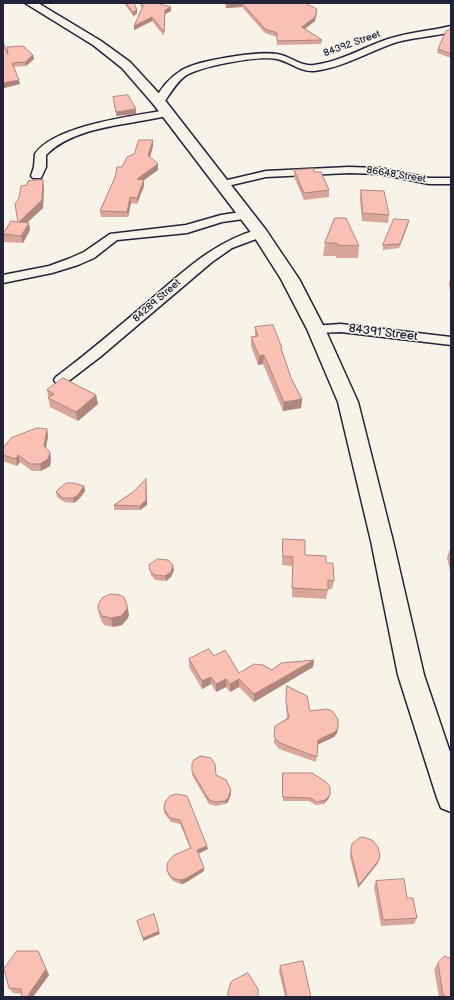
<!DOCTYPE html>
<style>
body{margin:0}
#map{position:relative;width:454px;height:1000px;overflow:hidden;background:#f7f3e8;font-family:"Balsamiq Sans",sans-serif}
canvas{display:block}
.frame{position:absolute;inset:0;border:4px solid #22223b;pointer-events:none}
</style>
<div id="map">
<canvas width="454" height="1000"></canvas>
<div class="frame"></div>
</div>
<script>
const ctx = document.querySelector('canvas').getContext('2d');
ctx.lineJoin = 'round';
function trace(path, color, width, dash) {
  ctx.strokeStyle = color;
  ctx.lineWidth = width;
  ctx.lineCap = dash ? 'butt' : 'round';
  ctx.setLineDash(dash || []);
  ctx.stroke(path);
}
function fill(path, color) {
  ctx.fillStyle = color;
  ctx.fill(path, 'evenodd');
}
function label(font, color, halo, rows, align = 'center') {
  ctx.font = font + ' "Balsamiq Sans",sans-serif';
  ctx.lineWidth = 3;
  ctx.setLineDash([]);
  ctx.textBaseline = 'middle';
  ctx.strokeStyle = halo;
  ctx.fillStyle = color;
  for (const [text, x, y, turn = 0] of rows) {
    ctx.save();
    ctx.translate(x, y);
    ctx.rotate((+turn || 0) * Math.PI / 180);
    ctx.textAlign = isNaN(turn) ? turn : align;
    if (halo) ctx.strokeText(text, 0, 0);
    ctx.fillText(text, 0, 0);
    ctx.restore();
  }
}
const minor = new Path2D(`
 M 451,26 L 451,32 C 432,37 413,37 394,43 C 368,52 342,68 314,71 C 300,72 290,62 277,59 C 259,55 200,66 185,76 C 175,84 170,94 163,104 L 159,105 L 154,102 C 160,89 169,78 182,70 C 198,60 258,51 277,54 C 290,56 301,67 314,65 C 340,62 364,47 388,39 C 409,32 430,31 451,26 Z
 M 167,110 L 172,113 L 171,115 C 132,125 75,125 46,155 L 46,167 L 41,178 L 33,178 L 31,176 L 34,167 L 35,154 C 55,125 133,116 167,110 Z
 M 349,167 L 380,168 L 429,178 L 451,178 L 451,184 L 429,184 L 380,174 L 349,173 L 266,177 L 223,187 L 219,186 L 217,184 L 219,182 L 266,171 Z
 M 247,211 L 251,212 L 253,215 L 251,218 L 222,222 L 187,233 L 117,240 L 94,258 L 78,265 L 52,273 L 3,283 L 3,275 L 49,266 L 68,259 L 84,252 L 110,234 L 186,225 L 221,215 Z
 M 260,229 L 264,230 L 266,233 L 264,236 L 232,248 L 212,262 L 100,357 L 66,383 L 61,385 L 56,383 L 54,380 L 56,377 C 88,353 118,327 148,302 C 183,272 214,241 260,229 Z
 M 341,324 L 451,337 L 451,345 L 341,332 L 316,333 L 311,332 L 309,329 L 311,326 Z`);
const tertiary = new Path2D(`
 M 25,3 L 38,3 L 101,41 L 130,62 L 164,99 L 266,230 L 299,279 L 325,329 L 358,402 L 393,541 L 424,675 L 451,755 L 451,812 L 441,808 L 437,798 L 398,675 L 371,541 L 338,402 L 307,329 L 281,279 L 253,235 L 154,105 L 122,68 L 93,45 Z`);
trace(minor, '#22223b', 3);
trace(tertiary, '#22223b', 3);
fill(minor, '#f7f3e8');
fill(tertiary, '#f7f3e8');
fill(new Path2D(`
 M 124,3 L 134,3 L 137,10 L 137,14 L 133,16 Z
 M 139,3 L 156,3 L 171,11 L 165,14 L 164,36 L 152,21 L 134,30 L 134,26 L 142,8 Z
 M 226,3 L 305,3 L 317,13 L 315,21 L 305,29 L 322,40 L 321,44 L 277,45 L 277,37 L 265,33 L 242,7 L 226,8 Z
 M 451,32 L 451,58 L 437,53 L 438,49 Z
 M 3,42 L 8,55 L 33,55 L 34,59 L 26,66 L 13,67 L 20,84 L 4,88 L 3,85 Z
 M 153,146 L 150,157 L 158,170 L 144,180 L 144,186 L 137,204 L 131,203 L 128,217 L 101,217 L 100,211 L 122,167 L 134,154 Z
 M 294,170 L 314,172 L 329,190 L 329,197 L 304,200 L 294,177 Z
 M 44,188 L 43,208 L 27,223 L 30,230 L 23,243 L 4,242 L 3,234 L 18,222 Z
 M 361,190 L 389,215 L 388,223 L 362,221 L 360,199 Z
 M 335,218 L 359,246 L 358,258 L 336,258 L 336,256 L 323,256 L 325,243 Z
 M 408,225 L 399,248 L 383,250 L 383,245 Z
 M 451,274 L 451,300 L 449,283 Z
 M 255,327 L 282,353 L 291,378 L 302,399 L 301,408 L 283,411 L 263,364 L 258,365 L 251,346 L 251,337 L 255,337 Z
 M 47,390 L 96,395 L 98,404 L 78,421 L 50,407 Z
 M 47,429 L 48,436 L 46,449 L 50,452 L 51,459 L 50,466 L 41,471 L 32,471 L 20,462 L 17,466 L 3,461 L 3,448 Z
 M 146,479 L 147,505 L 140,510 L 114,510 L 114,505 L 133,492 Z
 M 84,486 L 85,491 L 79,499 L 74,503 L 64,502 L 57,497 L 56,492 Z
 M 283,539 L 305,555 L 326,563 L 334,581 L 332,589 L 328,589 L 326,599 L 292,597 L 292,566 L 282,565 Z
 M 450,549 L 451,549 L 451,575 L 447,558 Z
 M 149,565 L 174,570 L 171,577 L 166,581 L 155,580 L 151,575 Z
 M 98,609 L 129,614 L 128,618 L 122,625 L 113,627 L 104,625 L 100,618 Z
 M 214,656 L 239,673 L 272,670 L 314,660 L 313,667 L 254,702 L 239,687 L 230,692 L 226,687 L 216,692 L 211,684 L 202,689 L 189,667 L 189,659 Z
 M 287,686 L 310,711 L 338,728 L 337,733 L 334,737 L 317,745 L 316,762 L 279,749 L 274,743 L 275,726 L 287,718 L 286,707 Z
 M 192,763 L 216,775 L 231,794 L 228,802 L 225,804 L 216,806 L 209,804 L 192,775 Z
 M 283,773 L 329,798 L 324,804 L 316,805 L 309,801 L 283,801 Z
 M 165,802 L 207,846 L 208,849 L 198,854 L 204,871 L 185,883 L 181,884 L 173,881 L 168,874 L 167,866 L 190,848 L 180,824 L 171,822 L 164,813 L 164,809 Z
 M 351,848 L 378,863 L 358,888 L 350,857 Z
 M 376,881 L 407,898 L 417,918 L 414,924 L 381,926 L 374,887 Z
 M 38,951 L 41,957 L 49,975 L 33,997 L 22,997 L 22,994 L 13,993 L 9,988 Z
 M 438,963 L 451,997 L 439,997 L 434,969 Z
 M 280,966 L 311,997 L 285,997 L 279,971 Z`), '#d7a59a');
fill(new Path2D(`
 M 242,3 L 242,7 L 226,8 L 226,5 Z
 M 171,7 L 171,11 L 165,14 L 164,36 L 165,10 Z
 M 317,9 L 315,21 L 302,31 L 302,27 Z
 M 137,10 L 137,14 L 133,16 L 133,12 Z
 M 152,17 L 152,21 L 134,30 L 134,26 Z
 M 33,55 L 34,59 L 26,66 L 25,62 Z
 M 19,80 L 20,84 L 4,88 L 3,83 Z
 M 136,109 L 136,114 L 116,116 L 116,112 Z
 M 153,140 L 153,146 L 149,161 L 148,155 Z
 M 158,164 L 158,170 L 144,180 L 144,186 L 137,204 L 137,179 Z
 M 43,180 L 44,188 L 43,208 L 20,229 L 19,222 Z
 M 130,197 L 131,203 L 128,217 L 127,212 Z
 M 409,220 L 408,225 L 399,248 L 400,244 Z
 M 29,223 L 30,230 L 23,243 L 21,236 Z
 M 264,355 L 263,364 L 258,365 L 259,356 Z
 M 96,395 L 98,404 L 78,421 L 76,412 Z
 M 302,399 L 301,408 L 283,411 L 284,402 Z
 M 47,429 L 48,436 L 45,453 L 44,446 Z
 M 50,452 L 51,459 L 50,466 L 41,471 L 40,464 Z
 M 18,455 L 20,462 L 17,466 L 16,459 Z
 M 146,479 L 147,505 L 140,510 L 140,506 Z
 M 84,486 L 85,491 L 79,499 L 74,503 L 73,498 Z
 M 173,565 L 174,570 L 171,577 L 166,581 L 165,576 Z
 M 127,605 L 129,614 L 128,618 L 122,625 L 113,627 L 111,618 Z
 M 314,660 L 313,667 L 254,702 L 254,694 Z
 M 211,677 L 211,684 L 202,689 L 202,681 Z
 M 226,679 L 226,687 L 216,692 L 216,684 Z
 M 239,679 L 239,687 L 230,692 L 230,684 Z
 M 338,728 L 337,733 L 334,737 L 317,745 L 318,740 Z
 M 231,790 L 231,794 L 228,802 L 225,804 L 225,801 Z
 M 330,795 L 329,798 L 324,804 L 325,800 Z
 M 207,846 L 208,849 L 197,854 L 197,850 Z
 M 379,860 L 378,863 L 358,888 L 359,885 Z
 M 204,868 L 204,871 L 185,883 L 181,884 L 180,880 Z
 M 159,931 L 160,934 L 143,941 L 143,938 Z
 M 38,951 L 41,957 L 49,975 L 33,997 L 27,997 Z`), '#af867d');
const building = new Path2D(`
 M 126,3 L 134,3 L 137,10 L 133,12 Z
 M 141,3 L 156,3 L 171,7 L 165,10 L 164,32 L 152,17 L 134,26 L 143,6 Z
 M 226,3 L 305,3 L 317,9 L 315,17 L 302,27 L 322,40 L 277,41 L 277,33 L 265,29 L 242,3 L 226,5 Z
 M 450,30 L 451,32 L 451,54 L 438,49 L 446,31 Z
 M 3,42 L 8,55 L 7,47 L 23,46 L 33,55 L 25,62 L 12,63 L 19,80 L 3,83 Z
 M 128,95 L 136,109 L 116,112 L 113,97 Z
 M 139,140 L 153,140 L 148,155 L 158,164 L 137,179 L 144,180 L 137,198 L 130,197 L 127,212 L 100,211 L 115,177 L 117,167 L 122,167 L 127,157 L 134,154 Z
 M 314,169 L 314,172 L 321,172 L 329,190 L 304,193 L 294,170 Z
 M 43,180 L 42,200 L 19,222 L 29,223 L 21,236 L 3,234 L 11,221 L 18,222 L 15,204 L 19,198 L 21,186 L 27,185 L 28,181 Z
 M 361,190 L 384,191 L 389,215 L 363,213 Z
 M 335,218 L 346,218 L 359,246 L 337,245 L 337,243 L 325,243 Z
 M 394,219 L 409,220 L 400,244 L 383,245 Z
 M 273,325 L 282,348 L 281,348 L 291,378 L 302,399 L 284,402 L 264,355 L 259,356 L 251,337 L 258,336 L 255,327 Z
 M 63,378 L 96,395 L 76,412 L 48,398 L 54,394 L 47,390 Z
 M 37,428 L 47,429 L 44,446 L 50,452 L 48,459 L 40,464 L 30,464 L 18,455 L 16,459 L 3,455 L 3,448 L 11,438 Z
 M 146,479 L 146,500 L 140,506 L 114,505 L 133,492 Z
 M 67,483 L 74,483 L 84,486 L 78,495 L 73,498 L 63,498 L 56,492 L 62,486 Z
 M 283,539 L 305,540 L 305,555 L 326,556 L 326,563 L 333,563 L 334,581 L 328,580 L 328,590 L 292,588 L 293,557 L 283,556 Z
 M 158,559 L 168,560 L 173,565 L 171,572 L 165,576 L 155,575 L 150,571 L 149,565 Z
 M 111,594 L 120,595 L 124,597 L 127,605 L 127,609 L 121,616 L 111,618 L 102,616 L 98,609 L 98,605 L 102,598 Z
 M 209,649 L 214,656 L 225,650 L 239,673 L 254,664 L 263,665 L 272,670 L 281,663 L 314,660 L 254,694 L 239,679 L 230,684 L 226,679 L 216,684 L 211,677 L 202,681 L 189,659 Z
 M 287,686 L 307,696 L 310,711 L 327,709 L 332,711 L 338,719 L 338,728 L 335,732 L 318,740 L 317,757 L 280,743 L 274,737 L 275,726 L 289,718 L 286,701 Z
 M 201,756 L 211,758 L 215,764 L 216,775 L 226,780 L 231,790 L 228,798 L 225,801 L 216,802 L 209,800 L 192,771 L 192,763 L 194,760 Z
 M 283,773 L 312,773 L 326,782 L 330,787 L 330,795 L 325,800 L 317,802 L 310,798 L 283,797 Z
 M 177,794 L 187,796 L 207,846 L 197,850 L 204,868 L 185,879 L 180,880 L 172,878 L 167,871 L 167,866 L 168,862 L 174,855 L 191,848 L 180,820 L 170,818 L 164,809 L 165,802 L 170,796 Z
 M 363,837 L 372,840 L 378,847 L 380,856 L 379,860 L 359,885 L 351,853 L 351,848 L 352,844 L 359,838 Z
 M 404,879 L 407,898 L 413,898 L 417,918 L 383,920 L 376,881 Z
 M 154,914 L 159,931 L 143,938 L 137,921 Z
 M 17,951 L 38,951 L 46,969 L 27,997 L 22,997 L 21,989 L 9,988 L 4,969 Z
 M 445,956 L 451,959 L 451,997 L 448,997 L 443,995 L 438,963 Z
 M 303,961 L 311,997 L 287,997 L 280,966 Z
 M 248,973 L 258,989 L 258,997 L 228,997 L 228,992 L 231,982 Z`);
fill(building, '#fac0b3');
trace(building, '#af867d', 1);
label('10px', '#22223b', '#f7f3e8', [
 ["84392 Street",352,44,-20],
 ["86648 Street",396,175,9],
 ["84289 Street",157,301,-41]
]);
label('12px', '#22223b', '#f7f3e8', [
 ["84391 Street",383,333,7]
]);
</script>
